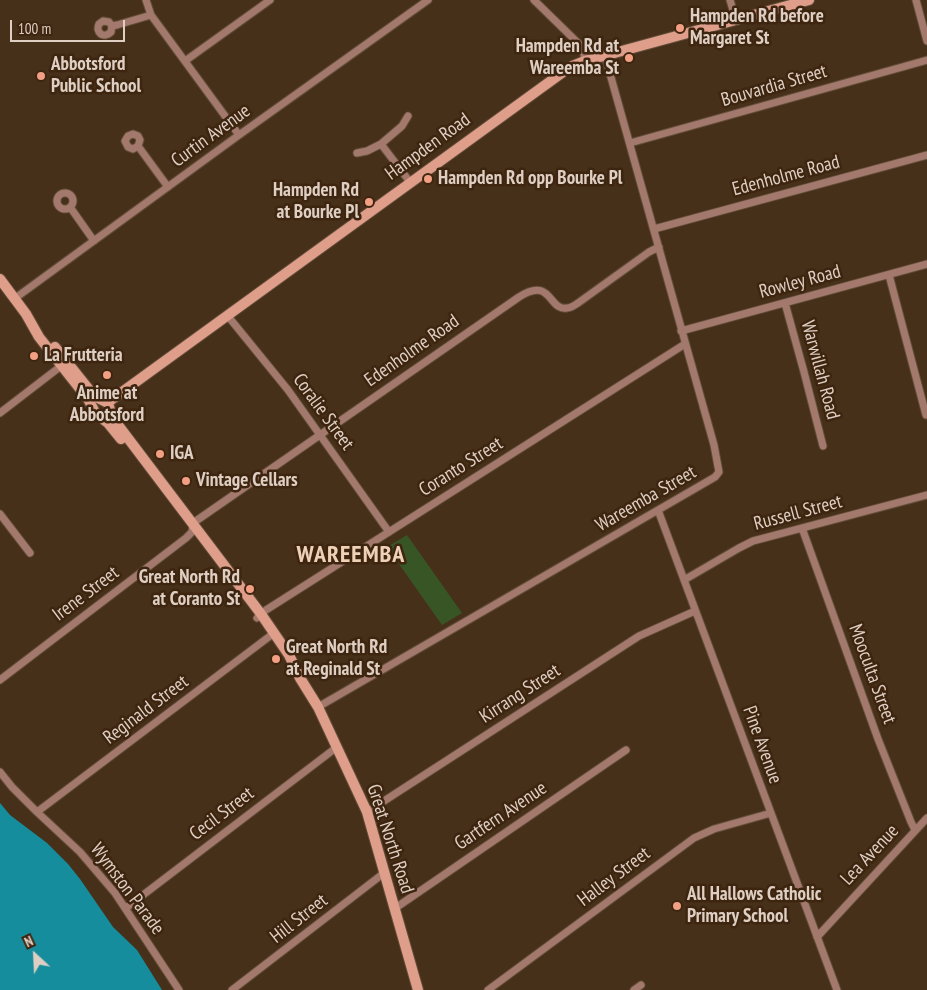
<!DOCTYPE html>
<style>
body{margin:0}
#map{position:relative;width:927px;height:990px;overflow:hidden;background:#47301a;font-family:"PT Sans Narrow",sans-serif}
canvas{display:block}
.north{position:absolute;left:10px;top:930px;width:50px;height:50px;-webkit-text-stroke:4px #3d2510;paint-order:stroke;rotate:335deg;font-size:14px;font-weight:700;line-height:20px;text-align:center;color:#dfcfc3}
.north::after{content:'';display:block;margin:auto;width:18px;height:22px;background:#dfcfc3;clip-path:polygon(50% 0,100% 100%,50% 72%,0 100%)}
.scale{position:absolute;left:10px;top:20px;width:115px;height:22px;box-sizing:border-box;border:2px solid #dfcfc3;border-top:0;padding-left:6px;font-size:15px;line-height:18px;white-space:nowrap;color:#dfcfc3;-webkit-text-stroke:4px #3d2510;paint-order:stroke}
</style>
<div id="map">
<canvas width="927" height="990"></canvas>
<div class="north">N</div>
<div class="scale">100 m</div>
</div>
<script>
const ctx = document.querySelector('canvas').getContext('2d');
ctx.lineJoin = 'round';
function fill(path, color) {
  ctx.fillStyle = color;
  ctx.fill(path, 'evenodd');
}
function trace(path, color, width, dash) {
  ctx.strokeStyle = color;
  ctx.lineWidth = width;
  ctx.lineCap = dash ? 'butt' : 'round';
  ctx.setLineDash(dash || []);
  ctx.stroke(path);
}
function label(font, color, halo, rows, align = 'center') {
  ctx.font = font + ' "PT Sans Narrow",sans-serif';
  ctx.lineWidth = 5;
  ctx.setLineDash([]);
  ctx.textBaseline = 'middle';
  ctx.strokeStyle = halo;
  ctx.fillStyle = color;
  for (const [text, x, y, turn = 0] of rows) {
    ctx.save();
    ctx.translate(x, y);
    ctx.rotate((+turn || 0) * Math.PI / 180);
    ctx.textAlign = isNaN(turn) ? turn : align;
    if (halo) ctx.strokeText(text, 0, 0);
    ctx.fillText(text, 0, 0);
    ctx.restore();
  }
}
fill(new Path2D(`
 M 407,535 L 462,613 L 442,625 L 387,547 Z`), '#385526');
fill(new Path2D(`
 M 0,803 L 10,815 L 47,843 L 68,864 L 80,879 L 113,927 L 137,950 L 162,990 L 0,990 Z`), '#168d9d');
const minor = new Path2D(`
 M 146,0 L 151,15 L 239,135
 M 534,0 L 579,44 L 583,49 L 585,61
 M 730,0 L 736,20
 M 916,0 L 927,41
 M 112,26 L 111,32 C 104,39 95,33 99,24 L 103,21 L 109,22 L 112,26 L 117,25 L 151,15
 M 185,61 L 270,0
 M 408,116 L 402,126 L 381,144 L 410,182
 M 630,143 L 927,60
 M 138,146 L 133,149 L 128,147 L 125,141 L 128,136 L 133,134 L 138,136 L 140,140 L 138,146 L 168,187
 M 357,153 L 367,151 L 381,144
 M57 201a8 8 0 1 1 16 0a8 8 0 1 1-16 0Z
 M 70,207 L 94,241
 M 654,229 L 927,155
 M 889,275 L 926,415
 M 14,299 L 239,135 L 428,0
 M 785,303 L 804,372 L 823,446
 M 227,315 L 288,390 L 389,532
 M 681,331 L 927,264
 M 0,413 L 65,363
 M 658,510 L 837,990
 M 0,514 L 30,553
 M 802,528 L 878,739 L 911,822 L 915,830
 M 684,580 L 739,548 L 753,541 L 927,495
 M 257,618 L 266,610 L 685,344
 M 0,680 L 186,538 L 192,532 L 193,523 L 519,297 C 552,276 548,311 567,308 C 571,308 575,305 578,303 L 649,252 L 659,247
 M 318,707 L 715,477 L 719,472 L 714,445 L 605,56
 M 0,772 L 12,787 L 37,812 L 80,852 L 115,893 L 179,990
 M 37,812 L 274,633
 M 367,812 L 639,636 L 695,611
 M 126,908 L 337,747
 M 394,909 L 626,750
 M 817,937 L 927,818
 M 232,990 L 384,873
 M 488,990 L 694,838 L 714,829 L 771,813
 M 634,990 L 641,985`);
const secondary = new Path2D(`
 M 0,279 L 26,314 L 39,337 L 88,399 L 96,414 L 108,423 L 121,439
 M 55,347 L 91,392 L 98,398 L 108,403
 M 108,403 L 111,400 L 570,67 L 585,61 L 809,0
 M 108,403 L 110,410 L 118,425 L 261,614 L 289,655 L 300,678 L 318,707 L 367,812 L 418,990`);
trace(minor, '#624d38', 9);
trace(secondary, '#624d38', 12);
trace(minor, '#a2796c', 7);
trace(secondary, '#de9e8a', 10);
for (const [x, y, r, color] of [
 [680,28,5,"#f39f83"],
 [629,58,5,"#f39f83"],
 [41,76,5,"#f39f83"],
 [428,179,5,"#f39f83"],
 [369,202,5,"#f39f83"],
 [34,356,5,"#f39f83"],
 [107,375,5,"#f39f83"],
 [160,454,5,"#f39f83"],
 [186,481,5,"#f39f83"],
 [250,589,5,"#f39f83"],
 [276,659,5,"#f39f83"],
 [677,906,5,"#f39f83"]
]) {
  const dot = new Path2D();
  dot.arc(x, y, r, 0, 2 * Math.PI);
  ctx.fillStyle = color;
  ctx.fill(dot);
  trace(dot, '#3d2510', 2);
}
label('bold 19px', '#dfcfc3', '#3d2510', [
 ["Hampden Rd before",690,17],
 ["Margaret St",690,39],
 ["Hampden Rd at",619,47,"right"],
 ["Wareemba St",619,69,"right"],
 ["Abbotsford",51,65],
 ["Public School",51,87],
 ["Hampden Rd opp Bourke Pl",438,179],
 ["Hampden Rd",359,191,"right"],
 ["at Bourke Pl",359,213,"right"],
 ["La Frutteria",44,356],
 ["Anime at",107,394,"center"],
 ["Abbotsford",107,416,"center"],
 ["IGA",170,454],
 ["Vintage Cellars",196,481],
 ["Great North Rd",240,578,"right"],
 ["at Coranto St",240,600,"right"],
 ["Great North Rd",286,648],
 ["at Reginald St",286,670],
 ["All Hallows Catholic",687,895],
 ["Primary School",687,917]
], 'left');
label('19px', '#dfcfc3', '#3d2510', [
 ["Bouvardia Street",774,86,-16],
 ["Curtin Avenue",211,136,-36],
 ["Hampden Road",428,147,-36],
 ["Edenholme Road",786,176,-15],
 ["Rowley Road",800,282,-15],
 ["Edenholme Road",412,351,-35],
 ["Warwillah Road",820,370,75],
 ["Coralie Street",323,412,54],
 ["Coranto Street",461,467,-32],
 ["Wareemba Street",646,499,-30],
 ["Russell Street",798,513,-15],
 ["Irene Street",86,594,-37],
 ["Mooculta Street",872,674,70],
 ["Kirrang Street",520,694,-33],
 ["Reginald Street",146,710,-37],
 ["Pine Avenue",762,745,70],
 ["Cecil Street",222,814,-37],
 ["Gartfern Avenue",501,816,-34],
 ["Great North Road",390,839,72],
 ["Lea Avenue",870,855,-47],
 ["Halley Street",614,877,-37],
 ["Wymston Parade",127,889,53],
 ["Hill Street",299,919,-38]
]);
ctx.letterSpacing = '1px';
label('bold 24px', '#efd1b7', '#3d2510', [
 ["WAREEMBA",351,555]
]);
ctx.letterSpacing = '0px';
</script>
